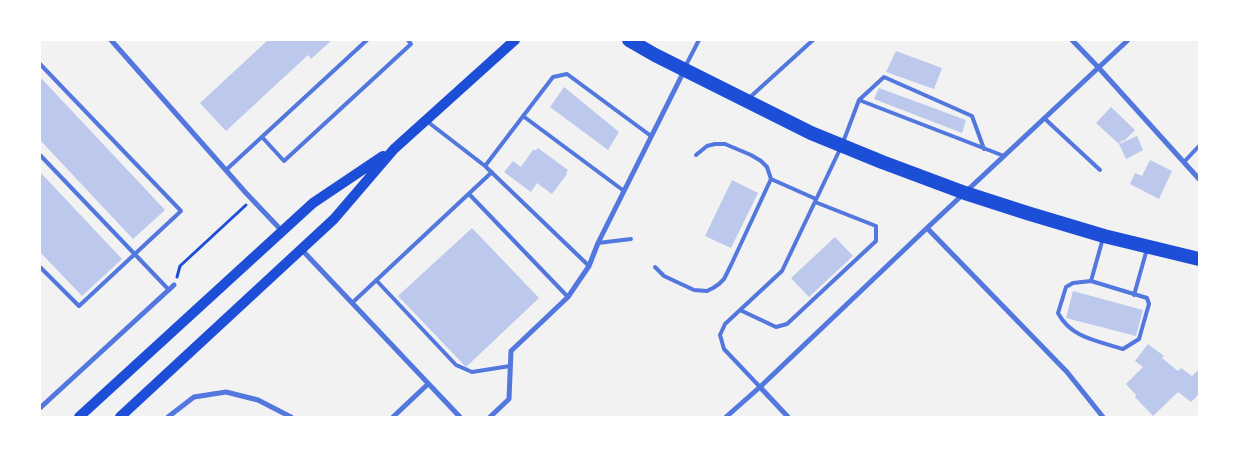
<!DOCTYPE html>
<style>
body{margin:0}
#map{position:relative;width:1239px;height:457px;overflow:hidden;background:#f2f2f2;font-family:Ubuntu,sans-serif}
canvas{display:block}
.frame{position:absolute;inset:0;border:41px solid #fff;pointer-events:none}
</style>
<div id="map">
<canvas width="1239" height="457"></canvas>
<div class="frame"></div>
</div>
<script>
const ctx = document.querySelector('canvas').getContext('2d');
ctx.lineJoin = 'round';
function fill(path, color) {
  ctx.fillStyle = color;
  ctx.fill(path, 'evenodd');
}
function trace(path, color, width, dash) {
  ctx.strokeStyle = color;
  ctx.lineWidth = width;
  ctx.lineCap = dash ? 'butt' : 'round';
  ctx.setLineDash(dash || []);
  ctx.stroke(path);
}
fill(new Path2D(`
 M 268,40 L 332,40 L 311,59 L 308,55 L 226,131 L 200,103 Z
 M 896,51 L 942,68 L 934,89 L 886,72 Z
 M 41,78 L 165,210 L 133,239 L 40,140 L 40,79 Z
 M 564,87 L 619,132 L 608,150 L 550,107 Z
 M 879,88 L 966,120 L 962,133 L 874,99 Z
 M 1111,107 L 1135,130 L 1124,141 L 1123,140 L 1119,144 L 1137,136 L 1143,150 L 1126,159 L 1119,144 L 1096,123 Z
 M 538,148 L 568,170 L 566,173 L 567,174 L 552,194 L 537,183 L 531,192 L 504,172 L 513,161 L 521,167 L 533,150 L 536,150 Z
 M 1150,160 L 1172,171 L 1159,199 L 1130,184 L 1135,173 L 1142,176 Z
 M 40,172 L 122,259 L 82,296 L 40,252 Z
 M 732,180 L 758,193 L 731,248 L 705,236 Z
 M 472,228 L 539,298 L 466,367 L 398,296 Z
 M 835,237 L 853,256 L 809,297 L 791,278 Z
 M 1073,291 L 1143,310 L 1136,336 L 1066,318 Z
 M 1148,344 L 1164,356 L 1162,358 L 1178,371 L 1181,368 L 1192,376 L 1199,369 L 1199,394 L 1191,402 L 1178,392 L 1153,416 L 1135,397 L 1136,395 L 1126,384 L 1143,367 L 1135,361 Z`), '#bdc9ec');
trace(new Path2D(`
 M 177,277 L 180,266 L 246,205`), '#1d4ed8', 3);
trace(new Path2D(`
 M 40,64 L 181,211 L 79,306 L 40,267
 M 685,67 L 699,40
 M 748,99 L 813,40
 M 859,100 L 884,77 L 972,116 L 984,149
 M 523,116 L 624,191
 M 1044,118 L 1100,170
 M 428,122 L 485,166 L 589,266
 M 262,137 L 284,161 L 411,44 L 408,40
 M 40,155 L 169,290
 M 1184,162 L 1199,146
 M 485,166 L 553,77 L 567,74 L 651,136
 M 226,170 L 367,40
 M 771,179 L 816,199
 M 469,194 L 568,297
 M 598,243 L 631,239
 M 655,267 L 664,276 L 694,290 L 707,291 L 713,288 L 719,284 L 724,279 L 731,265 L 771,179 L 767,167 L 761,161 L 751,155 L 725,144 L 715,144 L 707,146 L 696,155
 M 376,280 L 456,365 L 472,372 L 510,366
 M 1091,281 L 1147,298 L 1149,304 L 1139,339 L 1123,349 C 1098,341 1071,338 1058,313 L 1066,287 L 1073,283 L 1091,281 L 1103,238
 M 1134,295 L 1147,249
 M 352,303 L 492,172
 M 740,310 L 776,327 L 787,324 L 876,241 L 876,226 L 815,202
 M 760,387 L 724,349 L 720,335 L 725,324 L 782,271 L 842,145 L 859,100 L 1004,156`), '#5277de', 4);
trace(new Path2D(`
 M 111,40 L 246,193 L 282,231
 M 1072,40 L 1098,67 L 1199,179
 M 927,228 L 1067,372 L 1103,417
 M 302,250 L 460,417
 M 760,387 L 788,417
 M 40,408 L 174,285
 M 168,417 L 194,397 L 226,392 L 258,400 L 291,417
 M 393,417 L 428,384
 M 490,417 L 509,399 L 511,351 L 568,297 L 589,266 L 598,243 L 684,71
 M 726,417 L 760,387 L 927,228 L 1128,40`), '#5277de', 5);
trace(new Path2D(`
 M 79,417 L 313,203 L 383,156
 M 120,417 L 334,219 L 394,149 L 515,40`), '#1d4ed8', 10);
trace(new Path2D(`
 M 629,40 L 655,55 L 811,133 L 882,162 L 965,193 L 1027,213 L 1104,236 L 1199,259`), '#1d4ed8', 14);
</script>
